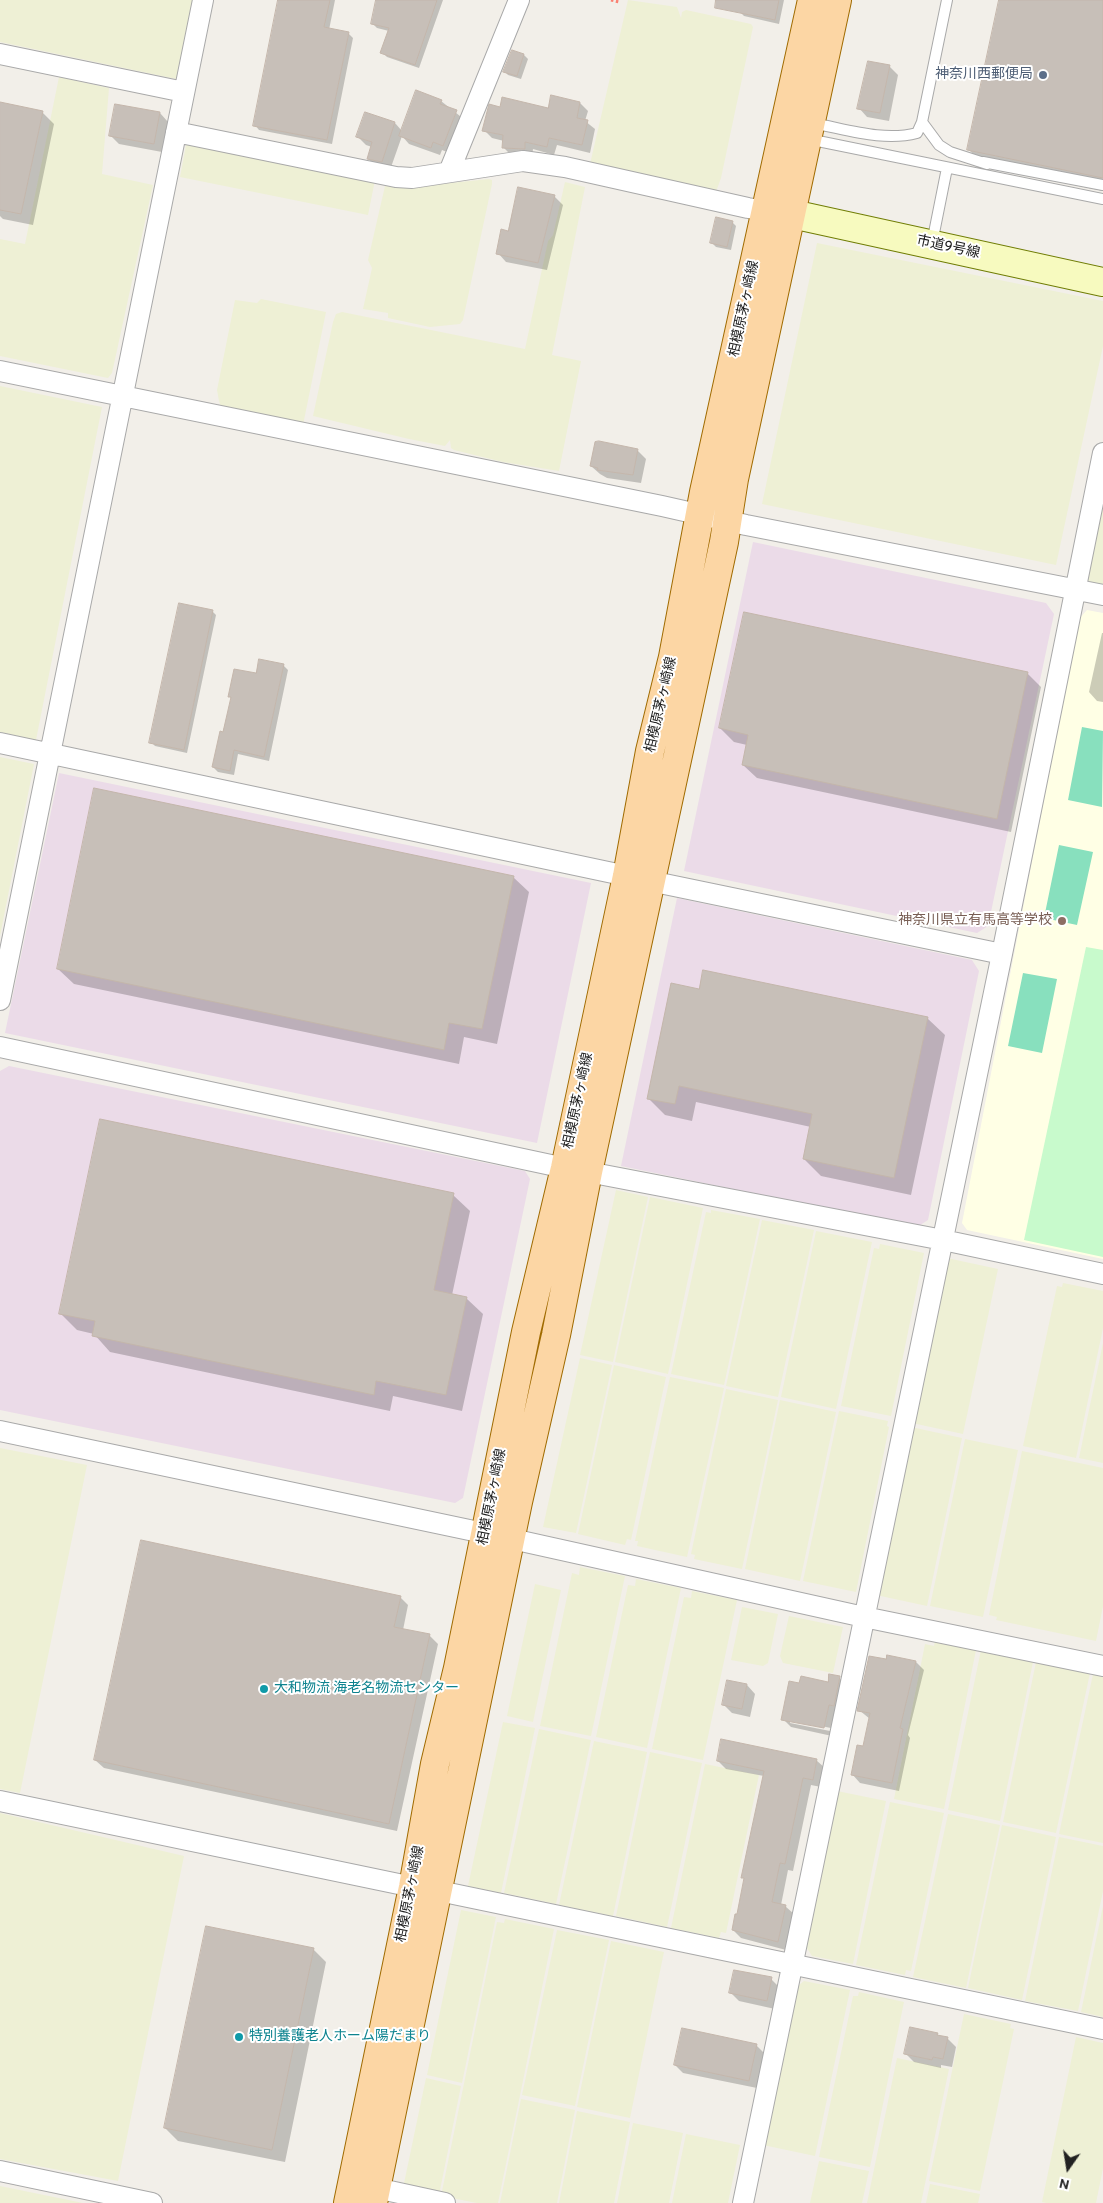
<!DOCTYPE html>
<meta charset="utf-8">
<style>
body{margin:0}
#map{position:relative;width:1103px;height:2203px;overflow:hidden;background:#f2efe9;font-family:Overpass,sans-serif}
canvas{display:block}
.north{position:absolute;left:1043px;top:2143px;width:50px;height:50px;-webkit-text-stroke:4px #fff;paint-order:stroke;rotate:193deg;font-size:14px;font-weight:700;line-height:20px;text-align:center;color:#222}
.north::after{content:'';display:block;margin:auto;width:18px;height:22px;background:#222;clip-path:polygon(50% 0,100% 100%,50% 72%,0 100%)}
</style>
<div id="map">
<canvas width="1103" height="2203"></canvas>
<div class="north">N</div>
</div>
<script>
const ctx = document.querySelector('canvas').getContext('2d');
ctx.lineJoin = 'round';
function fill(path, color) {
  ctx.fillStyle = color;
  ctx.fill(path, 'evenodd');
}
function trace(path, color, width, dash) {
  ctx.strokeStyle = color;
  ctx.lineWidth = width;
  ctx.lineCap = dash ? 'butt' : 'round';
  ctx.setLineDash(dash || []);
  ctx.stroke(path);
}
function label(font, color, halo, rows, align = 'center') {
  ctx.font = font + ' Overpass,"Noto Sans JP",sans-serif';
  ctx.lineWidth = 4;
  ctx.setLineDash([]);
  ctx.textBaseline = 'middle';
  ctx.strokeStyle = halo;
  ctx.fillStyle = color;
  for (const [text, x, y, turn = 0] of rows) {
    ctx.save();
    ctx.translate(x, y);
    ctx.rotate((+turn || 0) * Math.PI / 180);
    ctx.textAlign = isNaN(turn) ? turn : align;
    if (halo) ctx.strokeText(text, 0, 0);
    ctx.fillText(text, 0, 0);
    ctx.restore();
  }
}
fill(new Path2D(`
 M 753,542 L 1046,603 L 1054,614 L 988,926 L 977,933 L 684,871 Z
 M 59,773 L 591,883 L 537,1143 L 5,1033 Z
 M 677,898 L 972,960 L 979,971 L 928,1220 L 917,1227 L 621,1166 Z
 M 9,1066 L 525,1171 L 530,1179 L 463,1498 L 455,1503 L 0,1410 L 0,1071 Z`), '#ebdbe8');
fill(new Path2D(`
 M 1087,610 L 1103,613 L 1103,1259 L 967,1230 L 962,1223 L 1079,619 Z`), '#ffffe5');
fill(new Path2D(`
 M 0,0 L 195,0 L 181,80 L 0,42 Z
 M 628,0 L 677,7 L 681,18 L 682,12 L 686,10 L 751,24 L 753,27 L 721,178 L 717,189 L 715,191 L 590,164 Z
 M 59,77 L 109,88 L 102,174 L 153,185 L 112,373 L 108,378 L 0,356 L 0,239 L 25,244 Z
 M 191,142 L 375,180 L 368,215 L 180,177 L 186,145 Z
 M 489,179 L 492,180 L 492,184 L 463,320 L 460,324 L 430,327 L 388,318 L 388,313 L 363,309 L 372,268 L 368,260 L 385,186 L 402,188 Z
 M 565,182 L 585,187 L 552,355 L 581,361 L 559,471 L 503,462 L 454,450 L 451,448 L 450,440 L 445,446 L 409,439 L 313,416 L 333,322 L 336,314 L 342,312 L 525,349 L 548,241 L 553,235 Z
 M 817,243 L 1103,301 L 1103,346 L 1056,565 L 762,504 Z
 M 261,299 L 326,312 L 303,425 L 221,407 L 219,401 L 217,390 L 235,300 L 257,303 Z
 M 0,386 L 102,407 L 36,740 L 0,732 Z
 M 1103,492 L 1103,585 L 1085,581 Z
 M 0,757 L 34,764 L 0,936 Z
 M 616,1190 L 648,1197 L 613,1362 L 580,1355 Z
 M 650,1197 L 703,1208 L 668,1374 L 615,1362 Z
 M 711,1210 L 760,1219 L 724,1385 L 671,1374 L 706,1212 L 711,1213 Z
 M 762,1220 L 814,1230 L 778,1397 L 726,1386 Z
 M 816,1231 L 872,1242 L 836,1409 L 781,1397 Z
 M 880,1244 L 924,1253 L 891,1416 L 841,1406 L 874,1248 L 879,1249 Z
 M 947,1258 L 998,1269 L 963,1434 L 912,1423 Z
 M 1063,1283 L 1103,1291 L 1103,1328 L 1076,1458 L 1023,1446 L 1057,1286 L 1062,1287 Z
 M 1103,1343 L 1103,1463 L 1079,1458 Z
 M 580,1358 L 612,1365 L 576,1533 L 543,1527 Z
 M 614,1365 L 666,1377 L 631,1540 L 627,1539 L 625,1545 L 578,1534 Z
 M 670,1377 L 724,1388 L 687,1557 L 637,1546 L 638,1541 L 635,1541 Z
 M 726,1389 L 778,1400 L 742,1569 L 694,1559 L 695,1555 L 691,1554 Z
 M 780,1400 L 836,1412 L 800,1581 L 745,1569 Z
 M 839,1411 L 888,1421 L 887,1426 L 889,1427 L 856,1592 L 803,1581 Z
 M 911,1427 L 962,1438 L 927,1606 L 876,1595 Z
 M 965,1439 L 1018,1450 L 983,1617 L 930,1606 Z
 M 0,1448 L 87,1465 L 20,1793 L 0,1789 Z
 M 1022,1451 L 1103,1468 L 1103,1606 L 1096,1641 L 996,1620 L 997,1617 L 989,1615 Z
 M 580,1567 L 625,1576 L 591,1736 L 540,1726 L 572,1573 L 579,1575 Z
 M 636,1579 L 681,1588 L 647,1748 L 596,1737 L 628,1585 L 635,1586 Z
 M 535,1584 L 561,1590 L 533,1722 L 507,1716 Z
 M 692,1591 L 737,1600 L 703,1760 L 652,1749 L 684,1597 L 691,1598 Z
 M 742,1607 L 778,1614 L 768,1663 L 763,1666 L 731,1660 Z
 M 789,1616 L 843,1627 L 833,1673 L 783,1663 L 780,1656 Z
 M 935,1641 L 976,1650 L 944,1809 L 894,1799 L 925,1644 L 934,1646 Z
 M 981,1650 L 1033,1662 L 1000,1821 L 948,1810 Z
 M 1036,1662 L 1090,1673 L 1056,1833 L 1003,1822 Z
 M 1093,1674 L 1103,1676 L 1103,1843 L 1059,1834 Z
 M 503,1722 L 535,1728 L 501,1893 L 468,1886 Z
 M 539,1729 L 591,1740 L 556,1904 L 504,1893 Z
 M 594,1741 L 647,1752 L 613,1916 L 559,1905 Z
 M 650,1752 L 702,1763 L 667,1927 L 616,1916 Z
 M 705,1764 L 759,1775 L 726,1933 L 721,1932 L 719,1938 L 671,1928 Z
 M 837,1791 L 886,1801 L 853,1964 L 812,1956 L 805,1945 Z
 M 890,1802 L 944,1813 L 911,1971 L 906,1970 L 905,1975 L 856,1965 Z
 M 0,1813 L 184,1856 L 118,2181 L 0,2159 Z
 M 948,1814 L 1000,1825 L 966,1988 L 913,1977 Z
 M 1002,1825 L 1056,1837 L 1022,2000 L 968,1988 Z
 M 1059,1837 L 1103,1846 L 1103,1891 L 1078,2011 L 1025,2001 Z
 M 1103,1906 L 1103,2017 L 1081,2012 Z
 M 461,1910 L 496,1917 L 462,2083 L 427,2075 Z
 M 505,1919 L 554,1929 L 498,2203 L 477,2203 L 441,2196 L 497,1922 L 504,1923 Z
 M 557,1930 L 609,1940 L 575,2106 L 522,2095 Z
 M 611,1941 L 664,1952 L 630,2118 L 577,2107 Z
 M 804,1981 L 850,1990 L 815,2156 L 763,2145 L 798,1986 Z
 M 859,1992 L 904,2002 L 870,2167 L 819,2157 L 853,1996 L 858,1996 Z
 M 964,2014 L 1011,2024 L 1010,2028 L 1014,2029 L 980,2191 L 929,2181 Z
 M 1076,2037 L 1103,2043 L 1103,2168 L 1096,2203 L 1046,2203 L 1042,2202 Z
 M 897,2058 L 949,2069 L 921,2203 L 867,2203 Z
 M 426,2078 L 461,2086 L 439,2195 L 403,2188 Z
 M 521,2099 L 575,2110 L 557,2203 L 500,2203 Z
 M 577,2111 L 630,2122 L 614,2203 L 559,2203 Z
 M 633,2123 L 683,2133 L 669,2203 L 617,2203 Z
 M 686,2134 L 740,2145 L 728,2203 L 672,2203 Z
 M 819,2161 L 869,2171 L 862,2203 L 810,2203 Z
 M 930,2184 L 980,2194 L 978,2203 L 926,2203 Z
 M 0,2186 L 83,2203 L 0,2203 Z`), '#eef0d5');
fill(new Path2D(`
 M 1086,947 L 1103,950 L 1103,1257 L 1024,1240 Z`), '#c8facc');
fill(new Path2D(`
 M 1082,727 L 1103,731 L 1102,807 L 1068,800 Z
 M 1059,845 L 1093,852 L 1077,925 L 1044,918 Z
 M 1023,973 L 1057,979 L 1042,1053 L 1008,1046 Z`), '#88e0be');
fill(new Path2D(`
 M 280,0 L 335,0 L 329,30 L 348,33 L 353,38 L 332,144 L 259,130 L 255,125 Z
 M 378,0 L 443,0 L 419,68 L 387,57 L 382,52 L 389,31 L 377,28 L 372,23 Z
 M 714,0 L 784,0 L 779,24 L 744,16 L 740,12 L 742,6 Z
 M 1000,0 L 1103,0 L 1103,191 L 986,167 L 969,150 Z
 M 512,51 L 524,55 L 528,59 L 521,79 L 508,75 L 504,71 Z
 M 890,67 L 898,75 L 889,121 L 867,117 L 859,108 Z
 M 441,101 L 465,120 L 452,154 L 442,150 L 440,155 L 409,144 L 402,136 L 390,170 L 377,167 L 368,159 L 372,147 L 366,145 L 358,137 L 366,113 L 395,123 L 402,131 Z
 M 580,103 L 588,111 L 585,121 L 595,129 L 590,153 L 557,145 L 554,155 L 533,149 L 532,157 L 512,156 L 504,148 L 504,141 L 492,138 L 484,130 L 500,109 L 549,109 Z
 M 42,112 L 54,124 L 33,225 L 3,219 L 0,216 L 0,115 Z
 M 160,113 L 168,122 L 162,152 L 119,144 L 110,135 Z
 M 554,196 L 563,205 L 547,270 L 506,262 L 498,253 L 509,232 Z
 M 732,222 L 736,226 L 731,250 L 716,247 L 712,243 Z
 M 638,451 L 646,459 L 641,483 L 607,478 L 600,474 L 591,466 Z
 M 212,611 L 216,615 L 187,753 L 155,746 L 151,742 Z
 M 1102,633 L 1103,633 L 1103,702 L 1097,701 L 1089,692 Z
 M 283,665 L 288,670 L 269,761 L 238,754 L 234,775 L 218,772 L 213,767 L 232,699 L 229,696 L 257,675 Z
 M 1027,673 L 1041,687 L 1011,832 L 757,778 L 743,765 L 747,745 L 734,742 L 720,728 Z
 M 513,877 L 529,892 L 497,1044 L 464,1037 L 459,1064 L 74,984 L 58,969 Z
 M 700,991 L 927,1018 L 945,1035 L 911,1195 L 821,1176 L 804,1159 L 811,1127 L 696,1102 L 692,1121 L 665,1115 L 648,1098 Z
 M 453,1195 L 470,1211 L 452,1295 L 466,1298 L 483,1314 L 462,1411 L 393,1396 L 390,1411 L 110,1352 L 94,1334 L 77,1330 L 61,1314 Z
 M 400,1597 L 408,1605 L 403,1630 L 429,1635 L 438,1644 L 397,1831 L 104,1768 L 95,1760 Z
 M 887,1661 L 916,1662 L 924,1670 L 908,1735 L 910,1738 L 899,1791 L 860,1783 L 852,1774 L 864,1747 L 870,1719 L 859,1710 Z
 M 839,1678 L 847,1685 L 832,1736 L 791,1727 L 783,1719 L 800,1685 L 829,1683 ZM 790,1720 L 831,1728 L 830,1731 L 790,1723 Z
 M 747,1685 L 755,1694 L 750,1717 L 732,1713 L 723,1704 Z
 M 816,1760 L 825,1768 L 821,1787 L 811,1785 L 793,1871 L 788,1870 L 781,1905 L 785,1906 L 794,1914 L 786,1950 L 741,1938 L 733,1930 L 738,1916 L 745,1880 L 743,1877 L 764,1776 L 726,1769 L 718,1761 Z
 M 313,1949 L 326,1962 L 285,2162 L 178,2141 L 165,2128 Z
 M 771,1979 L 779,1987 L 775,2009 L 739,2001 L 731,1993 Z
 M 937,2034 L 941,2037 L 948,2039 L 956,2047 L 952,2067 L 941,2065 L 941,2068 L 914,2062 L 906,2054 Z
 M 756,2045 L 764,2053 L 757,2088 L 683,2073 L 675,2065 Z`), '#0003');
const building = new Path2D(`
 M 278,0 L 330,0 L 324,27 L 349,32 L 327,140 L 253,126 Z
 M 376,0 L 437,0 L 415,65 L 380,53 L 389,28 L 371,24 Z
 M 716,0 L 779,0 L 775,20 L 715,8 Z
 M 999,0 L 1103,0 L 1103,178 L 967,150 Z
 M 512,50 L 524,54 L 517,76 L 503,72 Z
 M 868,61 L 890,65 L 880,113 L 857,109 Z
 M 416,90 L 442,100 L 440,104 L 457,110 L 443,146 L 433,142 L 431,148 L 399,136 Z
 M 551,95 L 580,102 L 577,118 L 588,120 L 582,145 L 549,138 L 547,147 L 525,142 L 525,149 L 502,148 L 503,135 L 482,131 L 489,104 L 500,107 L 502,97 L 548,108 Z
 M 0,102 L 43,111 L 21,214 L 0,210 Z
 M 115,104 L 160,112 L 154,144 L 109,136 Z
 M 365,112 L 395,122 L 382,162 L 367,159 L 372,142 L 356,137 Z
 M 518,187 L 555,195 L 538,263 L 496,254 L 501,229 L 508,231 Z
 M 716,217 L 733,221 L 727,247 L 710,243 Z
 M 599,441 L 638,449 L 633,475 L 597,470 L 598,468 L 590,466 L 595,442 Z
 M 179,603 L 213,610 L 184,750 L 149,743 Z
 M 744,612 L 1028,672 L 997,819 L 742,765 L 748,735 L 719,728 Z
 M 259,659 L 284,664 L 264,757 L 234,750 L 230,771 L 212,767 L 220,731 L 223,732 L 231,697 L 228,697 L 234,669 L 256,673 Z
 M 94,788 L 514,876 L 482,1029 L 449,1023 L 444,1050 L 57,969 Z
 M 703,970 L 928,1017 L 894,1178 L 803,1159 L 812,1114 L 679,1086 L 675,1104 L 647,1099 L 671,983 L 699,989 Z
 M 100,1119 L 454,1193 L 434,1290 L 467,1297 L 446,1395 L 376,1381 L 374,1395 L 92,1336 L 95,1321 L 59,1314 Z
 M 141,1540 L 401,1596 L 394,1627 L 430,1634 L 389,1824 L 94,1760 Z
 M 887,1655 L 916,1661 L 900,1728 L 903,1729 L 892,1783 L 851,1775 L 857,1745 L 863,1746 L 870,1713 L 857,1711 L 869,1656 L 886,1659 Z
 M 829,1674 L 840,1676 L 834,1706 L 829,1705 L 824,1728 L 781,1720 L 789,1681 L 799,1683 L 801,1676 L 828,1682 Z
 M 727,1680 L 747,1684 L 742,1709 L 722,1705 Z
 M 721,1739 L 817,1759 L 813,1780 L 803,1778 L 785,1864 L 780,1863 L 772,1902 L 786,1905 L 778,1942 L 732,1930 L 735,1914 L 737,1914 L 744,1878 L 741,1878 L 764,1771 L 717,1761 Z
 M 206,1926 L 314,1948 L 272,2150 L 164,2128 Z
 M 734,1970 L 772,1977 L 767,2001 L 729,1993 Z
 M 910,2027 L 938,2033 L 937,2035 L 948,2037 L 943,2059 L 933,2057 L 932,2060 L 904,2054 Z
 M 682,2028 L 757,2044 L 749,2081 L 674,2065 Z`);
fill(building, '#c7bfb8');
trace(building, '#c4b6ab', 1);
const lane = new Path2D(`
 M 922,122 L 939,145 L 950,152 L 987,164
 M 812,123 C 846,129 883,142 917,133 L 922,122 L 947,0
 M 808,139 L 1103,199
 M 983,162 L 1103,185
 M 932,243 L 947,168`);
const street = new Path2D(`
 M 0,54 L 184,92
 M 176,132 L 396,177 L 412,178 L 523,161 L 565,167 L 748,208 L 778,213
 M 449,172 L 519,0
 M 0,371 L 662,506 L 746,525 L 1103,595
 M 0,743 L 627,876
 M 650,881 L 1002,954
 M 0,1000 L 203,0
 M 0,1047 L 565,1168
 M 588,1172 L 943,1240 L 1103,1274
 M 0,1431 L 512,1539 L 864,1617 L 1103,1666
 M 0,1801 L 413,1887
 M 439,1891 L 1103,2029
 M 0,2171 L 152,2203
 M 376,2188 L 445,2203
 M 743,2203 L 1002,954 L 1103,453`);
const secondary = new Path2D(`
 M 792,214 L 1103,282`);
const primary = new Path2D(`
 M 348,2203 L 413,1887 L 435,1764 L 458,1668 L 526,1332 L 565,1168 L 627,876 L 650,751 L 673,657 L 704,492 L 812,0
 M 373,2203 L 518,1502 L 556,1335 L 588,1172 L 724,542 L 734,479 L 837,0`);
trace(lane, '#a9a9a9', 12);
trace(street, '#a9a9a9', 22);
trace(secondary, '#707d05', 30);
trace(primary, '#a06b00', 30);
trace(new Path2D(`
 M 611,0 L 619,2`), '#fa8072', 3, [2.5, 2.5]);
trace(lane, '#fff', 10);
trace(street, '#fff', 20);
trace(secondary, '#f7fabf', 28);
trace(primary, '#fcd6a4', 28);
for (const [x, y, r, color] of [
 [1043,75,5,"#5c6f8a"],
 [1062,921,5,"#8d6e63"],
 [264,1689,5,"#0f9aa8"],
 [239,2037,5,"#0f9aa8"]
]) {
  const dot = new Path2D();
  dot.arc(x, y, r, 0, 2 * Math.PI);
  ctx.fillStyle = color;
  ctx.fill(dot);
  trace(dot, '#fff', 2);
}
label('14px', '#4e5e75', '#fff', [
 ["神奈川西郵便局",1033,75]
], 'right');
label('14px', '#222', '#fff', [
 ["市道9号線",948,248,12],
 ["相模原茅ヶ崎線",745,309,-78],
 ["相模原茅ヶ崎線",662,705,-77],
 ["相模原茅ヶ崎線",579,1101,-78],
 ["相模原茅ヶ崎線",493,1497,-79],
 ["相模原茅ヶ崎線",411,1894,-79]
]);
label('14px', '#785e54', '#fff', [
 ["神奈川県立有馬高等学校",1052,921]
], 'right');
label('14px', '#0d838f', '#fff', [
 ["大和物流 海老名物流センター",274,1689],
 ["特別養護老人ホーム陽だまり",249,2037]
], 'left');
</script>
